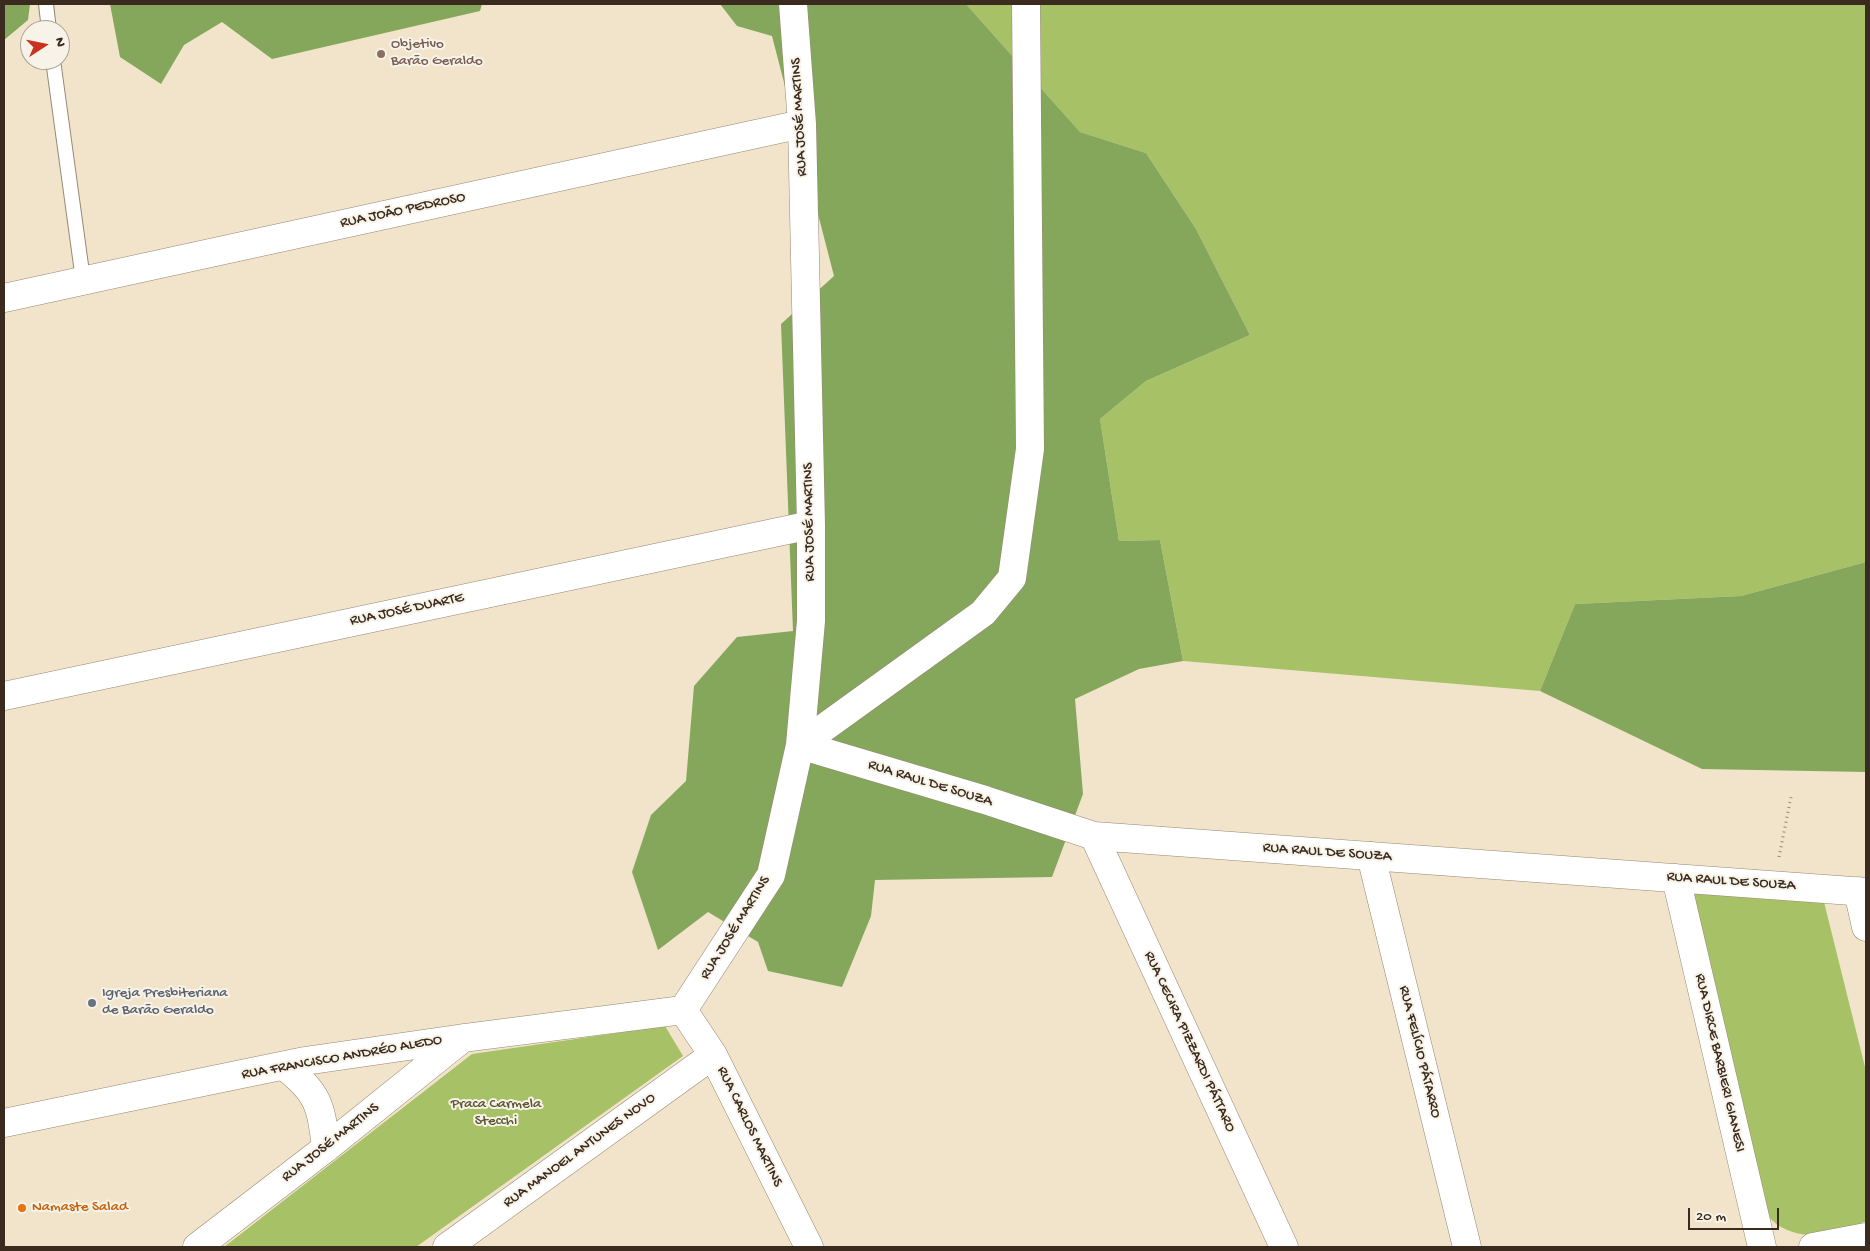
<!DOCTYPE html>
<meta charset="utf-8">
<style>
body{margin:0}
#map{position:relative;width:1870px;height:1251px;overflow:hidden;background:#f1e4ca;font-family:"Gochi Hand",sans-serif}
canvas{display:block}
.frame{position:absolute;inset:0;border:5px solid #3b2a1e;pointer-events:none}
.north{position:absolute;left:20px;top:20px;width:50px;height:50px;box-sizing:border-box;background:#f7f3e8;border:1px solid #aca397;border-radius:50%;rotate:79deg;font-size:14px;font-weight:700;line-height:20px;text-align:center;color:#3b2a1e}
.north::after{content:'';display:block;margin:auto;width:18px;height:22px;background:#c8321e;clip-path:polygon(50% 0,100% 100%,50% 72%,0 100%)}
.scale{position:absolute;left:1688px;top:1208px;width:91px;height:22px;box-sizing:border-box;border:2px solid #3b2a1e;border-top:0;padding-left:6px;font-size:15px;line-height:18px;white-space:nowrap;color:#3b2a1e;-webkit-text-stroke:4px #f7f3e8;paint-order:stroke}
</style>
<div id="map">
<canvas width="1870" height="1251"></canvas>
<div class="frame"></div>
<div class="north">N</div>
<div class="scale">20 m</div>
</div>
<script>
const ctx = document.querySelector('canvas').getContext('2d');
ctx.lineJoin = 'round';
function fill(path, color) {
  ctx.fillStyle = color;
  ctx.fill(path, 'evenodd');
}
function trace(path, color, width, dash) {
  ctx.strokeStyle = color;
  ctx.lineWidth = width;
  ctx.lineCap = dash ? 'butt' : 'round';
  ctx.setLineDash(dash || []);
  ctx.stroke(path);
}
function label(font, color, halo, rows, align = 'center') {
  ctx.font = font + ' "Gochi Hand",sans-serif';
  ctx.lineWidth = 4;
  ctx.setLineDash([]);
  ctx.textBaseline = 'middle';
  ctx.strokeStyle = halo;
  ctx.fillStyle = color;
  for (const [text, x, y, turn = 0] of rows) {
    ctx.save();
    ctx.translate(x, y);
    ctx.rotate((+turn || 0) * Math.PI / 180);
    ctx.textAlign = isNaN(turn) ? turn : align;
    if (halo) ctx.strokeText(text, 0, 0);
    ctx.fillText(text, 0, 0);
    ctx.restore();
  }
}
fill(new Path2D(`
 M 966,4 L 1866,4 L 1866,562 L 1741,596 L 1575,604 L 1540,691 L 1183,661 L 1160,540 L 1119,541 L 1100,419 L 1146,381 L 1250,335 L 1196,229 L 1146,153 L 1080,132 Z
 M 1688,887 L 1823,898 L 1866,1071 L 1866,1221 C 1839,1233 1811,1242 1783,1228 C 1776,1225 1770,1218 1765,1213 Z
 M 665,1026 L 683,1056 L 416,1247 L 224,1247 L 472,1054 Z`), '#a7c167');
fill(new Path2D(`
 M 4,4 L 30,4 L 28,20 L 4,40 Z
 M 110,4 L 482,4 L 480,11 L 272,59 L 222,22 L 184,45 L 161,84 L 120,57 Z
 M 720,4 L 966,4 L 1080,132 L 1146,153 L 1196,229 L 1250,335 L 1146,381 L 1100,419 L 1119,541 L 1160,540 L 1183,661 L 1139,669 L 1075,699 L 1083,794 L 1052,877 L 875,880 L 871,916 L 842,987 L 768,971 L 758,942 L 708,912 L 658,950 L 632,872 L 651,815 L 686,781 L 694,686 L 737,637 L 793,631 L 781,324 L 834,276 L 772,36 L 737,26 Z
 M 1866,562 L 1866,772 L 1702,769 L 1540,691 L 1575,604 L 1741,596 Z`), '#85a75c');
const service = new Path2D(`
 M 46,4 L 49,30
 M 53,60 L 83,280`);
const minor = new Path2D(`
 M 4,298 L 802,124
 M 4,696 L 811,525
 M 800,745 L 985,800 L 1094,836 L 1866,892
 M 800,745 L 983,613 L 1012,578 L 1030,449 L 1026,4
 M 1094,836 L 1284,1247
 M 1371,856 L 1467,1247
 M 1676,878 L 1762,1247
 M 1858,891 L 1866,927
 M 683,1010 L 771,875 L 800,745 L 811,621 L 811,525 L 802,124 L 793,4
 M 683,1010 L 713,1055 L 809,1247
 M 284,1066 C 319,1093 321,1106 326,1148
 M 4,1123 L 305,1061 L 464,1038 L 683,1010
 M 197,1247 L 326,1148 L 463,1038
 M 447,1247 L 713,1055
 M 1813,1247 L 1866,1237`);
trace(service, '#968774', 16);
trace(minor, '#968774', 29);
trace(new Path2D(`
 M 1779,857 L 1791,797`), '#968774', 3, [1, 4]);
trace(service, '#fff', 14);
trace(minor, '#fff', 28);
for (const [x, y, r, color] of [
 [381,54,5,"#8d6e63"],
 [92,1003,5,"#6b7280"],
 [22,1208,5,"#e8710a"]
]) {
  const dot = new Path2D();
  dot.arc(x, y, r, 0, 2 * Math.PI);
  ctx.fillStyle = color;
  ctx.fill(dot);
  trace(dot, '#f7f3e8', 2);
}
label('15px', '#785e54', '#f7f3e8', [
 ["Objetivo",391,45],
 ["Barão Geraldo",391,62]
], 'left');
label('15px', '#3b2a1e', '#f7f3e8', [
 ["RUA JOSÉ MARTINS",800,117,-93],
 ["RUA JOÃO PEDROSO",403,211,-12],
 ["RUA JOSÉ MARTINS",810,522,-91],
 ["RUA JOSÉ DUARTE",407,610,-12],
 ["RUA RAUL DE SOUZA",930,784,17],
 ["RUA RAUL DE SOUZA",1327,853,4],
 ["RUA RAUL DE SOUZA",1731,882,4],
 ["RUA JOSÉ MARTINS",736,928,-58],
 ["RUA CECIRA PIZZARDI PÁTTARO",1189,1042,65],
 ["RUA FELÍCIO PÁTARRO",1419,1052,76],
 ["RUA FRANCISCO ANDRÉO ALEDO",342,1058,-10],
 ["RUA DIRCE BARBIERI GIANESI",1719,1063,77],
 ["RUA CARLOS MARTINS",749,1127,64],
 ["RUA JOSÉ MARTINS",331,1143,-38],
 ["RUA MANOEL ANTUNES NOVO",580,1151,-36]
]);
label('15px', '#5b616d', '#f7f3e8', [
 ["Igreja Presbiteriana",102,994],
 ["de Barão Geraldo",102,1011]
], 'left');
label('15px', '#5b5734', '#f7f3e8', [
 ["Praca Carmela",496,1105],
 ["Stecchi",496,1122]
]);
label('15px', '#c56008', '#f7f3e8', [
 ["Namaste Salad",32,1208]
], 'left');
</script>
